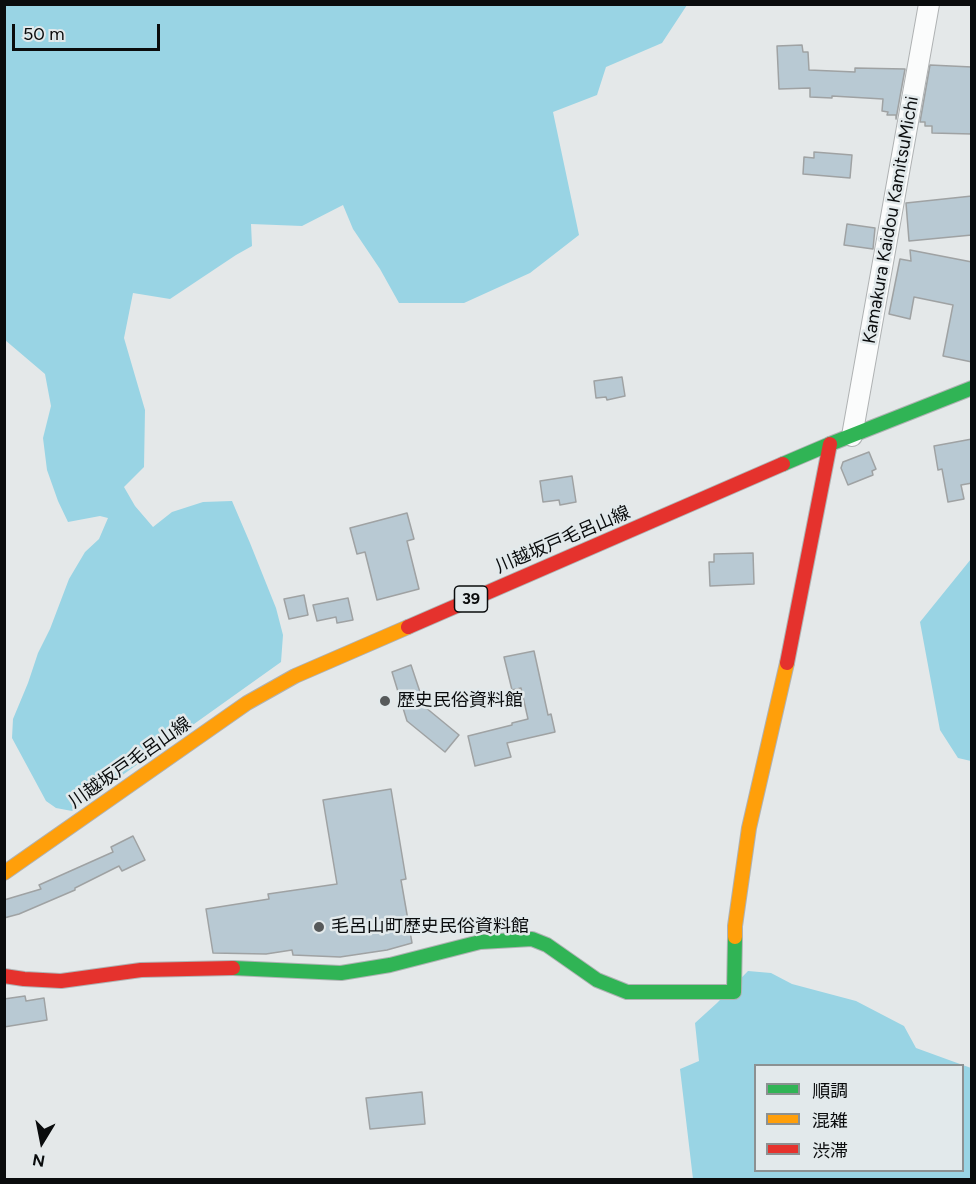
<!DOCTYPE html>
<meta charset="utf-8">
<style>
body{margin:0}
#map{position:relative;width:976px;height:1184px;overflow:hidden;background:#e4e8e9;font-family:Figtree,"Noto Sans JP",sans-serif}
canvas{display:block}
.frame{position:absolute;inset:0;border:6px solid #0a0c0d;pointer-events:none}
.legend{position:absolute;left:754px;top:1064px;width:210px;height:108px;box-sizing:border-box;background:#e2e9eb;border:2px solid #8c9192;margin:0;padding:8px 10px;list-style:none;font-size:18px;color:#0a0c0d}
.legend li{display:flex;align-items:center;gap:12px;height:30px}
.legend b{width:30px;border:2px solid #8c9192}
.north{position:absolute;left:12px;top:1112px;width:60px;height:60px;-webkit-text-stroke:4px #e2e9eb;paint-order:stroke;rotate:190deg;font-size:16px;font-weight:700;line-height:24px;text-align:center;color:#0a0c0d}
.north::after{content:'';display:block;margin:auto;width:21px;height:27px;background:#0a0c0d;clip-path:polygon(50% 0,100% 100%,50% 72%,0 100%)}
.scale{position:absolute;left:12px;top:24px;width:148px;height:27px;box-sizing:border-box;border:3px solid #0a0c0d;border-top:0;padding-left:8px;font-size:18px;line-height:21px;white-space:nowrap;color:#0a0c0d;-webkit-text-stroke:4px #e2e9eb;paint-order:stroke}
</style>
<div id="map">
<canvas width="976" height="1184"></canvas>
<div class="frame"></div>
<ul class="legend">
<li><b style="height:8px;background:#30b455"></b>順調</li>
<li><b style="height:8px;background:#ff9f0a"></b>混雑</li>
<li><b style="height:8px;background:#e5322d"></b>渋滞</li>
</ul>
<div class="north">N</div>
<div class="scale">50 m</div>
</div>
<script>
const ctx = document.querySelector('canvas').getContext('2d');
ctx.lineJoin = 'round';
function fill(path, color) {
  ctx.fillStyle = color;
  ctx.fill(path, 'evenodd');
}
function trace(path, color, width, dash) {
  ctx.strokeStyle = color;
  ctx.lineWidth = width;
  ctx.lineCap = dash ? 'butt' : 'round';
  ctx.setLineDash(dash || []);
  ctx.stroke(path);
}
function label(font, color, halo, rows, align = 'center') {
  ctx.font = font + ' Figtree,"Noto Sans JP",sans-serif';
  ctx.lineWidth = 5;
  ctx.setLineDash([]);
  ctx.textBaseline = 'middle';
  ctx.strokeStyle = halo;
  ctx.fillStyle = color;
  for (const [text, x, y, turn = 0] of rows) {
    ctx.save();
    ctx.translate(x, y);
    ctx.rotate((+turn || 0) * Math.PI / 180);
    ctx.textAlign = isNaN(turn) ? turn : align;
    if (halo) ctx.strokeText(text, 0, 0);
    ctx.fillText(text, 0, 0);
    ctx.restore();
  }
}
fill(new Path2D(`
 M 4,5 L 687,5 L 662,43 L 606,67 L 597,95 L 553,112 L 579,235 L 530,273 L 464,303 L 399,303 L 380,269 L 353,229 L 343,205 L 302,226 L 251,224 L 252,246 L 236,255 L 170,299 L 133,293 L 124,338 L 145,410 L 144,467 L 124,487 L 135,506 L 153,527 L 172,512 L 203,502 L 232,501 L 250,543 L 276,608 L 283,635 L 281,662 L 72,811 L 56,808 L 46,801 L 12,738 L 13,719 L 28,683 L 38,653 L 50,629 L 69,579 L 85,552 L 99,539 L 108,518 L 100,516 L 68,522 L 58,501 L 47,470 L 43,438 L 51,406 L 45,374 L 5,340 Z
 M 971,559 L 971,761 L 958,758 L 940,730 L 920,622 Z
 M 748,971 L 771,973 L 792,984 L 856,1001 L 904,1026 L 916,1048 L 971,1068 L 971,1179 L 693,1179 L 680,1069 L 699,1061 L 695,1023 L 717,1003 ZM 756,1066 L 962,1066 L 962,1170 L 756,1170 Z`), '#99d4e4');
const building = new Path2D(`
 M 802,45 L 803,52 L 808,52 L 809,70 L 855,72 L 855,68 L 905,69 L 896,119 L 896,115 L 887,115 L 888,112 L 882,111 L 883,99 L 832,96 L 832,98 L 810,97 L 810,88 L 779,89 L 777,46 Z
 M 930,65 L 972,67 L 972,134 L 932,133 L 932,126 L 925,126 L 925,122 L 920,122 Z
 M 814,152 L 852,155 L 850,178 L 803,174 L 804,157 L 814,158 Z
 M 972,196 L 972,235 L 909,241 L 906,203 Z
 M 847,224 L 875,228 L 873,249 L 844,245 Z
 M 910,250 L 972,262 L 972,362 L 943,356 L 953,305 L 914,297 L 910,319 L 889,314 L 900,259 L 911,261 Z
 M 622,377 L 625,396 L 607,400 L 606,397 L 596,398 L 594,381 Z
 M 972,439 L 972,483 L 961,485 L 964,499 L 948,502 L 942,469 L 938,470 L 934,446 Z
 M 869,452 L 876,469 L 872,471 L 873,475 L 848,485 L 841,468 L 843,462 Z
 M 572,476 L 576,502 L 560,505 L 559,500 L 543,502 L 540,481 Z
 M 407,513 L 414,539 L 407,541 L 419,589 L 377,600 L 365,552 L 357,554 L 350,528 Z
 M 753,553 L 754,584 L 710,586 L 709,562 L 714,562 L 714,554 Z
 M 304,595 L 308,615 L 289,619 L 284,599 Z
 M 348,598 L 353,620 L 337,623 L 336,617 L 317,621 L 313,605 Z
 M 534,651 L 548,715 L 551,714 L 555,732 L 507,743 L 511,757 L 475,766 L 468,736 L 512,725 L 512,723 L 528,719 L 521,688 L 512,690 L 504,657 Z
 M 411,665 L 425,707 L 459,735 L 445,752 L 407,721 L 392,672 Z
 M 391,789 L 406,879 L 401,880 L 412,943 L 387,950 L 340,957 L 293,955 L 292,950 L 266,954 L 213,953 L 206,909 L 269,899 L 268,894 L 337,884 L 323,800 Z
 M 133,836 L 145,860 L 122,871 L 119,866 L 75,888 L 75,890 L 19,914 L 4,918 L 4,900 L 41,889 L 39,885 L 113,852 L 111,847 Z
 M 25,996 L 26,1001 L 44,998 L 47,1020 L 4,1027 L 4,999 Z
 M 422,1092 L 425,1124 L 370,1129 L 366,1098 Z`);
fill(building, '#b8c9d3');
trace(building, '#9fa2a3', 1.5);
const street = new Path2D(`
 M 852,436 L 929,4`);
const fast = new Path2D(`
 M 783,464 L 830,444 L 972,388
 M 233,968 L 341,973 L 390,965 L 480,942 L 532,939 L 547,945 L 597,980 L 627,992 L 734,992 L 735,937`);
const slow = new Path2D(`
 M 4,873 L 247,703 L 295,676 L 408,627
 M 735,937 L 735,926 L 749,828 L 787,663`);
const jam = new Path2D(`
 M 408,627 L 783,464
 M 787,663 L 830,444
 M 4,976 L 24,979 L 61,981 L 141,970 L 233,968`);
trace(street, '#afb2b3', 22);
trace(fast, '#afb2b3', 16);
trace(slow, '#afb2b3', 16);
trace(jam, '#afb2b3', 16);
trace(street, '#fbfcfc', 20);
trace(fast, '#30b455', 14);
trace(slow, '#ff9f0a', 14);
trace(jam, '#e5322d', 14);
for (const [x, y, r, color] of [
 [385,701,6,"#56595a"],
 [319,927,6,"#56595a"]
]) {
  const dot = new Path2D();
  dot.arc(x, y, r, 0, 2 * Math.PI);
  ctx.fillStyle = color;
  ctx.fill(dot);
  trace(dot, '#e2e9eb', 2);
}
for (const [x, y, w] of [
 [471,599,33]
]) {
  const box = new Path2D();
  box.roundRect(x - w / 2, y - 13, w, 26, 4.5);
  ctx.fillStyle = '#e2e9eb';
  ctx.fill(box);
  trace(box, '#0a0c0d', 1.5);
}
label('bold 16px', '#0a0c0d', null, [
 ["39",471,599]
]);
label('18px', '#0a0c0d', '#e2e9eb', [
 ["Kamakura Kaidou KamitsuMichi",891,220,-80],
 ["川越坂戸毛呂山線",563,540,-23],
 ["川越坂戸毛呂山線",130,763,-35]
]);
label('18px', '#0a0c0d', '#e2e9eb', [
 ["歴史民俗資料館",397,701],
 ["毛呂山町歴史民俗資料館",331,927]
], 'left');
</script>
